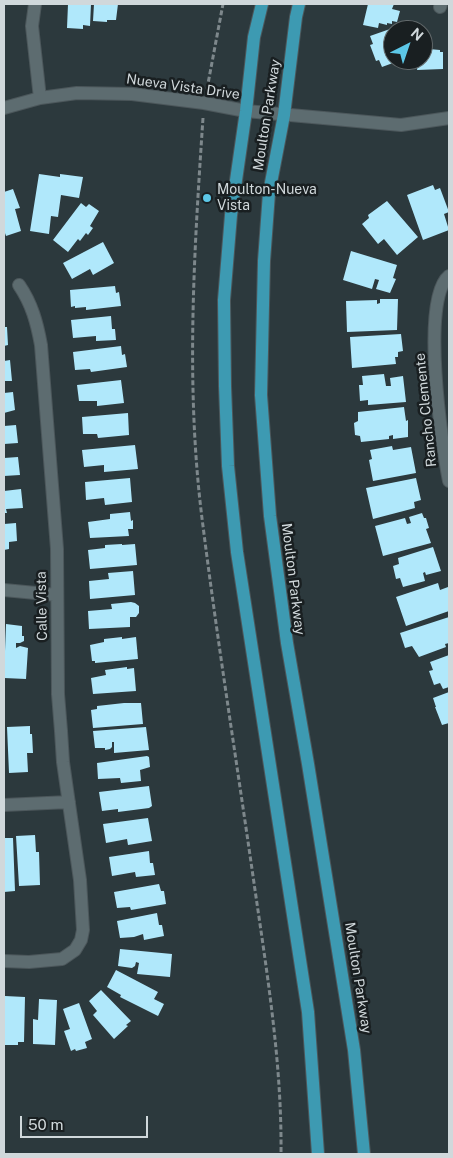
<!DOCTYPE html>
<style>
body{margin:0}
#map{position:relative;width:453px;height:1158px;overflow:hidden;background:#2c393d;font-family:"Public Sans",sans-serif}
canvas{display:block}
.frame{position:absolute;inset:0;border:5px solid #d0d8db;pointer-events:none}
.north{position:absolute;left:383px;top:20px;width:50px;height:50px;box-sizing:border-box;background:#191f21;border:1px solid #62696b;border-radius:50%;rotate:41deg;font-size:14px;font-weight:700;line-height:20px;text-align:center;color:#d0d8db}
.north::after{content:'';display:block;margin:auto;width:18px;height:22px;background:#5cc7e7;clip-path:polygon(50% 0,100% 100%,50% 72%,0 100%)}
.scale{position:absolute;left:20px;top:1116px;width:128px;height:22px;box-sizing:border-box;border:2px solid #d0d8db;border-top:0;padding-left:6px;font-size:15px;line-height:18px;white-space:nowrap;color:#d0d8db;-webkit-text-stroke:4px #191f21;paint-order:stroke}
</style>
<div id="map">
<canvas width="453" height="1158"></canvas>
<div class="frame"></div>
<div class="north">N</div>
<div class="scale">50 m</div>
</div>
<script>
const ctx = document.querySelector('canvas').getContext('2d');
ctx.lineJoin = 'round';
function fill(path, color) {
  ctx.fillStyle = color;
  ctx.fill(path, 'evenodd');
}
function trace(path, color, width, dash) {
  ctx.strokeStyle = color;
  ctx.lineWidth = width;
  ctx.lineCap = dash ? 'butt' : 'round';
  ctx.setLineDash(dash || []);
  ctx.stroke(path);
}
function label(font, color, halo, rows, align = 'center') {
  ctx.font = font + ' "Public Sans",sans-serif';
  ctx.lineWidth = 5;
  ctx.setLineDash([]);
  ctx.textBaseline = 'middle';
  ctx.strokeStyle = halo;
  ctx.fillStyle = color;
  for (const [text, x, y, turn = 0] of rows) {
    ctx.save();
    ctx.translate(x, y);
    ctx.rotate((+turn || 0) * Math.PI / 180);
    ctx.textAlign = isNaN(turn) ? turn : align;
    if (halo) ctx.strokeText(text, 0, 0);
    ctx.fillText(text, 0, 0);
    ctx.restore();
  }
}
fill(new Path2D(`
 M 68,4 L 91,4 L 90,26 L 83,25 L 83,29 L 67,28 Z
 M 94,4 L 118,4 L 116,20 L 107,20 L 107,22 L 93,21 Z
 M 368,4 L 394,4 L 392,9 L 400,11 L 397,22 L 392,21 L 392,24 L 387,23 L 387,25 L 379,23 L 378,28 L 363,25 Z
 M 390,29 L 393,36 L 393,60 L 401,60 L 382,67 L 379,60 L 376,61 L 370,45 L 373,44 L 370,36 Z
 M 423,39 L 429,40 L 429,49 L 440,50 L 440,52 L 443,52 L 443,69 L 417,70 L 418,64 L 409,63 L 410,60 L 423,60 Z
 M 39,174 L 60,177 L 60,174 L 83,177 L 79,198 L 61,195 L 58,217 L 51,216 L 49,234 L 30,231 Z
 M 433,185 L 435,190 L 440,188 L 449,212 L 444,214 L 449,230 L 423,240 L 407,195 Z
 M 13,189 L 20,208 L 15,209 L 21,231 L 6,236 L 4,230 L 4,192 Z
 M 387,201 L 418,237 L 397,255 L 384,239 L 378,244 L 362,224 L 369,218 L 368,215 Z
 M 81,203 L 86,207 L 89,204 L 99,211 L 90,226 L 93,228 L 88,235 L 86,233 L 80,241 L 78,239 L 68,252 L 53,240 Z
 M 103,242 L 114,263 L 93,275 L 90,269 L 72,279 L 63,263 Z
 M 351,251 L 397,265 L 393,278 L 396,279 L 390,293 L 376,289 L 379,280 L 375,279 L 372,289 L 343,280 Z
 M 115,286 L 116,293 L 119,292 L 121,306 L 86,310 L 86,307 L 75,308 L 75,306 L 71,307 L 70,290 Z
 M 380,299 L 398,299 L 397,330 L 347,332 L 346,301 L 377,300 L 377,304 L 380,303 Z
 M 111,316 L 112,329 L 115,329 L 116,340 L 96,341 L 96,336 L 73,338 L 71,320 Z
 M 4,327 L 7,327 L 8,345 L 4,346 Z
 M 401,334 L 403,351 L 398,352 L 398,357 L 395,357 L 396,364 L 352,368 L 350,337 Z
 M 121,346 L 122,355 L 125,354 L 127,367 L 91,372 L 90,369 L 75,370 L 73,352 Z
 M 10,360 L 12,381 L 4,381 L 4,361 Z
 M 384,374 L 386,386 L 391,386 L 390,378 L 403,376 L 406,402 L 368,405 L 368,400 L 360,401 L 359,385 L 363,385 L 362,376 Z
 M 121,380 L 124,403 L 97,406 L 97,401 L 79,401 L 77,385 Z
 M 13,392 L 15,410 L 4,413 L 4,393 Z
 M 404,407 L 406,421 L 408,420 L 408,437 L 393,439 L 393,435 L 389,436 L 389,439 L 361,442 L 360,436 L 355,435 L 354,423 L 358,421 L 358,412 Z
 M 128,413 L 129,435 L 98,438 L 97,434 L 83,434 L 82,417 Z
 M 16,425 L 18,443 L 4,444 L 4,426 Z
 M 135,445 L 138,469 L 104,472 L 104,465 L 84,467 L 82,450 Z
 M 392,446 L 393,450 L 411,447 L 416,473 L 373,481 L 369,460 L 372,459 L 370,450 Z
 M 18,457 L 20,475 L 4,476 L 4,458 Z
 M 130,478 L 132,502 L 105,505 L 104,498 L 86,500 L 85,482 Z
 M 416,478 L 421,500 L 414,502 L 415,508 L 373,519 L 366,488 Z
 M 21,489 L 23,508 L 6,509 L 7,513 L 4,513 L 4,491 Z
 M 130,512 L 131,521 L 133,520 L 133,529 L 128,529 L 129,536 L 90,538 L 88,522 L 110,519 L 110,514 Z
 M 422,513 L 424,518 L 426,518 L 429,528 L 426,529 L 431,543 L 383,556 L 375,526 L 405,518 L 407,524 L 411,523 L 409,517 Z
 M 16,523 L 17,541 L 9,542 L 9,549 L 4,550 L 4,524 Z
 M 122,544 L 122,545 L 135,544 L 137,565 L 90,569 L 88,550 L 105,548 L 105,545 Z
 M 433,547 L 441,571 L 426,575 L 425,572 L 423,573 L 425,581 L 403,587 L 400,578 L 396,579 L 393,566 L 399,564 L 398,558 Z
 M 133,571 L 135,595 L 90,599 L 89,581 L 109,579 L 108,573 Z
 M 438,583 L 440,590 L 448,587 L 449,611 L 406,626 L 396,597 Z
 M 131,602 L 135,603 L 139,606 L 139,613 L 136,617 L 130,617 L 130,627 L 89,629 L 88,611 L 112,609 L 111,604 Z
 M 449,617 L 449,643 L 445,644 L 446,647 L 419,657 L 412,646 L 405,648 L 400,633 Z
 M 6,624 L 22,626 L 22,636 L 24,636 L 24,641 L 20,643 L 16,643 L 16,648 L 20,646 L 28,648 L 26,679 L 4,678 Z
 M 122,637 L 122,639 L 136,637 L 138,659 L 95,663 L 95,661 L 92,661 L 90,645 L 104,642 L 104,639 Z
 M 449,655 L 449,687 L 443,689 L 440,683 L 434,685 L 429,671 L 433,670 L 430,662 Z
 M 127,667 L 127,669 L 134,668 L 136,691 L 93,694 L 91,678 L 106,675 L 105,670 Z
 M 449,692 L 449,723 L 442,725 L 435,707 L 436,707 L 433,698 Z
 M 124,703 L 141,703 L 143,724 L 93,728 L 91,710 L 97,709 L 97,706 Z
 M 30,726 L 30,734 L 32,734 L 33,753 L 27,753 L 28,772 L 9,773 L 7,727 Z
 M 146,727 L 149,750 L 114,753 L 114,742 L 112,742 L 112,747 L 110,749 L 105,750 L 105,748 L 95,748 L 93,731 Z
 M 147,756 L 149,757 L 150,767 L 140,770 L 141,781 L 121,783 L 120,778 L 98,779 L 97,763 Z
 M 149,786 L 152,806 L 149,808 L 118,812 L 118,809 L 102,811 L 99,792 Z
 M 148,818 L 152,841 L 128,845 L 127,839 L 106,843 L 103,824 Z
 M 35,835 L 36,852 L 39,852 L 40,885 L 19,886 L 16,836 Z
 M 4,838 L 13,838 L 15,891 L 4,892 Z
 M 149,851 L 150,863 L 153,863 L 155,875 L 136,877 L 135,872 L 112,876 L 109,857 Z
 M 159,884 L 161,891 L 164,891 L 166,904 L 131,910 L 130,907 L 117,908 L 114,892 Z
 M 157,913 L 159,925 L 162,925 L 164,936 L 144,940 L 143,934 L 134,937 L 120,938 L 117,921 Z
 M 120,949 L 172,954 L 170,977 L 137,974 L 139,963 L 136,962 L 135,966 L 132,968 L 118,966 Z
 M 116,970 L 158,992 L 154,999 L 164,1004 L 158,1016 L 120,997 L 121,995 L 107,987 Z
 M 101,990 L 131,1021 L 126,1025 L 128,1026 L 114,1039 L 93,1015 L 97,1011 L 89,1001 Z
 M 5,996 L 25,997 L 24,1042 L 18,1042 L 18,1045 L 5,1045 L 4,1042 Z
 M 39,999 L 57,1000 L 55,1045 L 33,1044 L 33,1019 L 38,1020 Z
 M 79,1003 L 92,1039 L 85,1042 L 87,1048 L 76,1051 L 75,1049 L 71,1051 L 64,1031 L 70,1029 L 63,1009 Z`), '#b0e8fb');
const minor = new Path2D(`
 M 35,4 L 32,26 L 40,98
 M 440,7 L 441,4
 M 4,108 L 40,98 L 77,93 L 132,94 L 204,103 L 246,111 L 401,125 L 449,118
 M 449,276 C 420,299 442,445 449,481
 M 4,590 L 57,595
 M 4,805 L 69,802
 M 4,961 L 29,962 L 62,959 L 75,950 L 81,940 L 83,930 L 80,880 L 63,762 L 61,731 L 58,694 L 57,549 L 41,345 C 37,323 32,304 19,285`);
const major = new Path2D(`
 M 262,4 L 254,37 L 246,111 L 231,215 L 224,300 L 225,386 L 228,466 L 237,552 L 308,1012 L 318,1154
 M 299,4 L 296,17 L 284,115 L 269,193 L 264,261 L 261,395 L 270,516 L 287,643 L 308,764 L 354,1050 L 364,1154`);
trace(minor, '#4c575b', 14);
trace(major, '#4c575b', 14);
trace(new Path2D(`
 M 207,89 L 223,4
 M 203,118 C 194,253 185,390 203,526 C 218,645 237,764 254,883 C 267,973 282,1064 281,1154`), '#7e888c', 3, [5, 2.5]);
trace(minor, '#5d6c70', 12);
trace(major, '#3d9ab2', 12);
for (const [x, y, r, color] of [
 [207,198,5,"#5cc7e7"]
]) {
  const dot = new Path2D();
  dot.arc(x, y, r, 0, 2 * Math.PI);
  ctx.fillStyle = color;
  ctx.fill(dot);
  trace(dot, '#191f21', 2);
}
label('14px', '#d0d8db', '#191f21', [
 ["Nueva Vista Drive",183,87,8],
 ["Moulton Parkway",267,115,-81],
 ["Rancho Clemente",426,410,-96],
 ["Moulton Parkway",293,579,83],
 ["Calle Vista",42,606,-91],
 ["Moulton Parkway",358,978,81]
]);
label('14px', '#d0d8db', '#191f21', [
 ["Moulton-Nueva",217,190],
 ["Vista",217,206]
], 'left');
</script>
